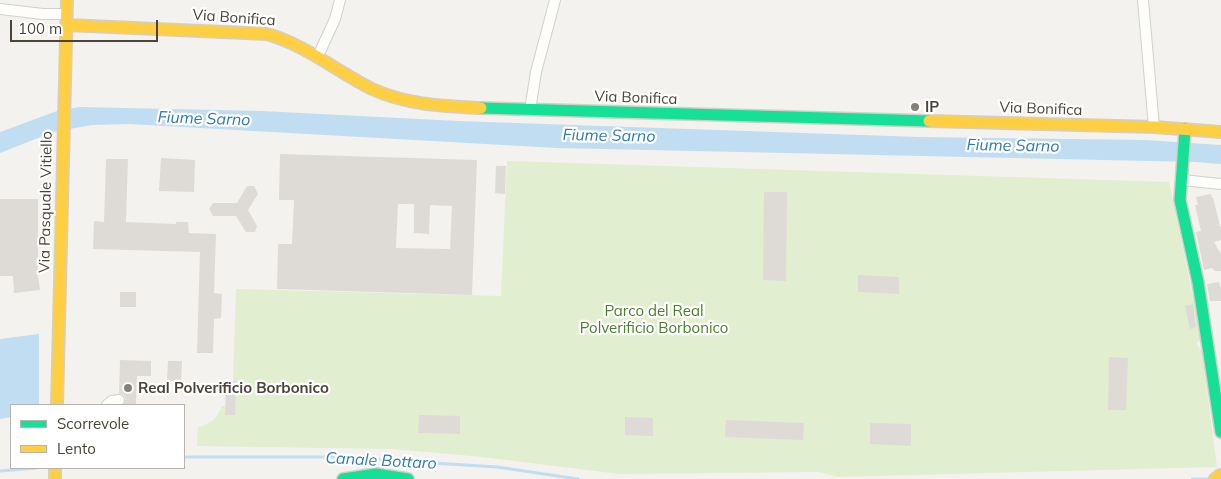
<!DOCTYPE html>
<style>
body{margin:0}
#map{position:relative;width:1221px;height:479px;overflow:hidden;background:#f4f2ee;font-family:Mulish,sans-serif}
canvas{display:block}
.legend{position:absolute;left:10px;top:404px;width:175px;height:65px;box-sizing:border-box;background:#fff;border:1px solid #b7b4b0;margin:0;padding:6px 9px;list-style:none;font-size:15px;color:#4b4439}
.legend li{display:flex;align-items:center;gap:10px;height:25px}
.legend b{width:25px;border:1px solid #b7b4b0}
.scale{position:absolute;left:10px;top:20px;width:148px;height:22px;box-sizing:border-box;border:2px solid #4b4439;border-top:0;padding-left:6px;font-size:15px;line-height:18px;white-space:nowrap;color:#4b4439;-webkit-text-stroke:4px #fff;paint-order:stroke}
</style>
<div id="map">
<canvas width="1221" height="479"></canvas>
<ul class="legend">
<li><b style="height:6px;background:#16e098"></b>Scorrevole</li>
<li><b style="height:6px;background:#ffcf43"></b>Lento</li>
</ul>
<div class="scale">100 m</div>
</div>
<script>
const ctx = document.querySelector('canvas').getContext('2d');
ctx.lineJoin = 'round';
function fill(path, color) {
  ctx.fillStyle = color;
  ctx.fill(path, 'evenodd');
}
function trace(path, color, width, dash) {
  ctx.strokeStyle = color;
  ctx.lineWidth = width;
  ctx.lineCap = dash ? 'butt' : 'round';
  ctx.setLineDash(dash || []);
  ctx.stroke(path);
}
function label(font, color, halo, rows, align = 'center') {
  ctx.font = font + ' Mulish,sans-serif';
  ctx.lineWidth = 4.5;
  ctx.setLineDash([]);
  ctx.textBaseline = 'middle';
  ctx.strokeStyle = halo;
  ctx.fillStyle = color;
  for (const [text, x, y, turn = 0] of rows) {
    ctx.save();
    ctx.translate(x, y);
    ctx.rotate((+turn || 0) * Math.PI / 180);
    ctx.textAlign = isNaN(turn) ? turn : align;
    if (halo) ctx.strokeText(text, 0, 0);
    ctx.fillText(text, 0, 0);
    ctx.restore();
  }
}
fill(new Path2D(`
 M 507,161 L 1169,182 L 1199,326 L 1201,340 L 1196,343 L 1202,352 L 1217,467 L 837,477 L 819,472 L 619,474 L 482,457 L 393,449 L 197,446 L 198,427 C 210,425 218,417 222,406 L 225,406 L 225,415 L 235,415 L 236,381 L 233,380 L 236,289 L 501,296 Z`), '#e1eecf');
fill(new Path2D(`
 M 80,107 L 262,111 L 458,121 L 919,137 L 1145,140 L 1221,145 L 1221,164 L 1195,162 L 557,148 L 129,124 L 92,125 L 53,132 L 0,153 L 0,132 L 57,111 Z
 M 39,334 L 39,405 L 11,405 L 11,417 L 0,419 L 0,339 Z`), '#c0ddf1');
trace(new Path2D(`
 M 184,457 L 334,457 L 497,467 L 578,479
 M 0,471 L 37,468
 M 1192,479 L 1207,479`), '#c0ddf1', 3);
fill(new Path2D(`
 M 280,154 L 477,160 L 472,295 L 277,289 L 278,244 L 292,244 L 294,200 L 279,200 ZM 398,204 L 414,204 L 414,233 L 429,234 L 430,205 L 452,206 L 450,249 L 396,248 Z
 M 161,158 L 195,160 L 194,192 L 159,191 Z
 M 106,159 L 128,159 L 126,222 L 176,224 L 176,222 L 188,222 L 189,233 L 216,234 L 214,293 L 222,294 L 221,318 L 214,319 L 213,353 L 197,353 L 200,252 L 93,249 L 94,221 L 104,222 Z
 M 496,166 L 506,166 L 505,194 L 495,193 Z
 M 247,186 L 254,186 L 258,194 L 248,210 L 257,226 L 255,232 L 246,232 L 236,216 L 213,216 L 209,209 L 213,203 L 237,203 Z
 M 764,192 L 787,192 L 786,281 L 763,280 Z
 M 1211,194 L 1212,198 L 1213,197 L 1220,227 L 1221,226 L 1221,240 L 1214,242 L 1221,254 L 1221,271 L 1215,271 L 1212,268 L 1204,270 L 1196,232 L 1201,231 L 1195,205 L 1198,205 L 1196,197 Z
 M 0,199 L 38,199 L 38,276 L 40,290 L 14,293 L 13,276 L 0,276 Z
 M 858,275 L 899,277 L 899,294 L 858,292 Z
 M 1219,282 L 1221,289 L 1221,301 L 1210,301 L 1207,284 Z
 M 120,292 L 136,292 L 136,307 L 120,307 Z
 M 1193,304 L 1196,327 L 1190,329 L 1185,306 Z
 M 1109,357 L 1128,358 L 1126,410 L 1108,410 Z
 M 120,360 L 151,361 L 151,376 L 137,376 L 136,405 L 123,405 L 126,399 L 124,395 L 119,393 Z
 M 168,361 L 182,361 L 181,381 L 167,381 Z
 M 226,380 L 236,381 L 235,415 L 225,415 Z
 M 419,415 L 460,416 L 460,434 L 418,433 Z
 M 625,417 L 653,418 L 653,436 L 625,435 Z
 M 726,420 L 804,423 L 803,440 L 725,437 Z
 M 870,423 L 911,424 L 911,446 L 870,444 Z`), '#dedbd6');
const street = new Path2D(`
 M 1143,0 L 1154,127
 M 0,9 L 43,14 L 67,14
 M 318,56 L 335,19 L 340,0
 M 530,110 L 536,72 L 555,0
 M 1182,180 L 1221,184
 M 107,405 L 112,401 L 119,400`);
const fast = new Path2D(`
 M 481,108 L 929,121
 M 1185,129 L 1180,200 L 1198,282 L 1221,432
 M 343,479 L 376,474 L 408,479`);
const slow = new Path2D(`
 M 67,25 L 267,34 C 306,45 336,71 372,89 C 407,105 443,106 481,108
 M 929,121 L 1154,127 L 1221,132
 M 57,405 L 67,0
 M 55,468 L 55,479
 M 1215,479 L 1220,475`);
trace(street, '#d2d0cb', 12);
trace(fast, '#d3cfc5', 14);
trace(slow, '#d3cfc5', 14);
trace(street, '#fdfdfc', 10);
trace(fast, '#16e098', 11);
trace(slow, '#ffcf43', 11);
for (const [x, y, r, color] of [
 [915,107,5,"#868178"],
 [128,388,5,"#868178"]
]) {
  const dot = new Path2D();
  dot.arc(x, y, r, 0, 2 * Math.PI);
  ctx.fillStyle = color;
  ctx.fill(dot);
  trace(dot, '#fff', 2);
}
label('15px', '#4b4439', '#fff', [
 ["Via Bonifica",234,18,4],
 ["Via Bonifica",636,98,2],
 ["Via Bonifica",1041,109,2],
 ["Via Pasquale Vitiello",46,202,-89]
]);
label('bold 15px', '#4b4439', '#fff', [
 ["IP",925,107],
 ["Real Polverificio Borbonico",138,388]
], 'left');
label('15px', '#4a7f2a', '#fff', [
 ["Parco del Real",654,311],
 ["Polverificio Borbonico",654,328]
]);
label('italic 16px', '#2e7ab2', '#fff', [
 ["Fiume Sarno",204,119,2],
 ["Fiume Sarno",609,136,1],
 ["Fiume Sarno",1013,146,1],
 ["Canale Bottaro",381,461,3]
]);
</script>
